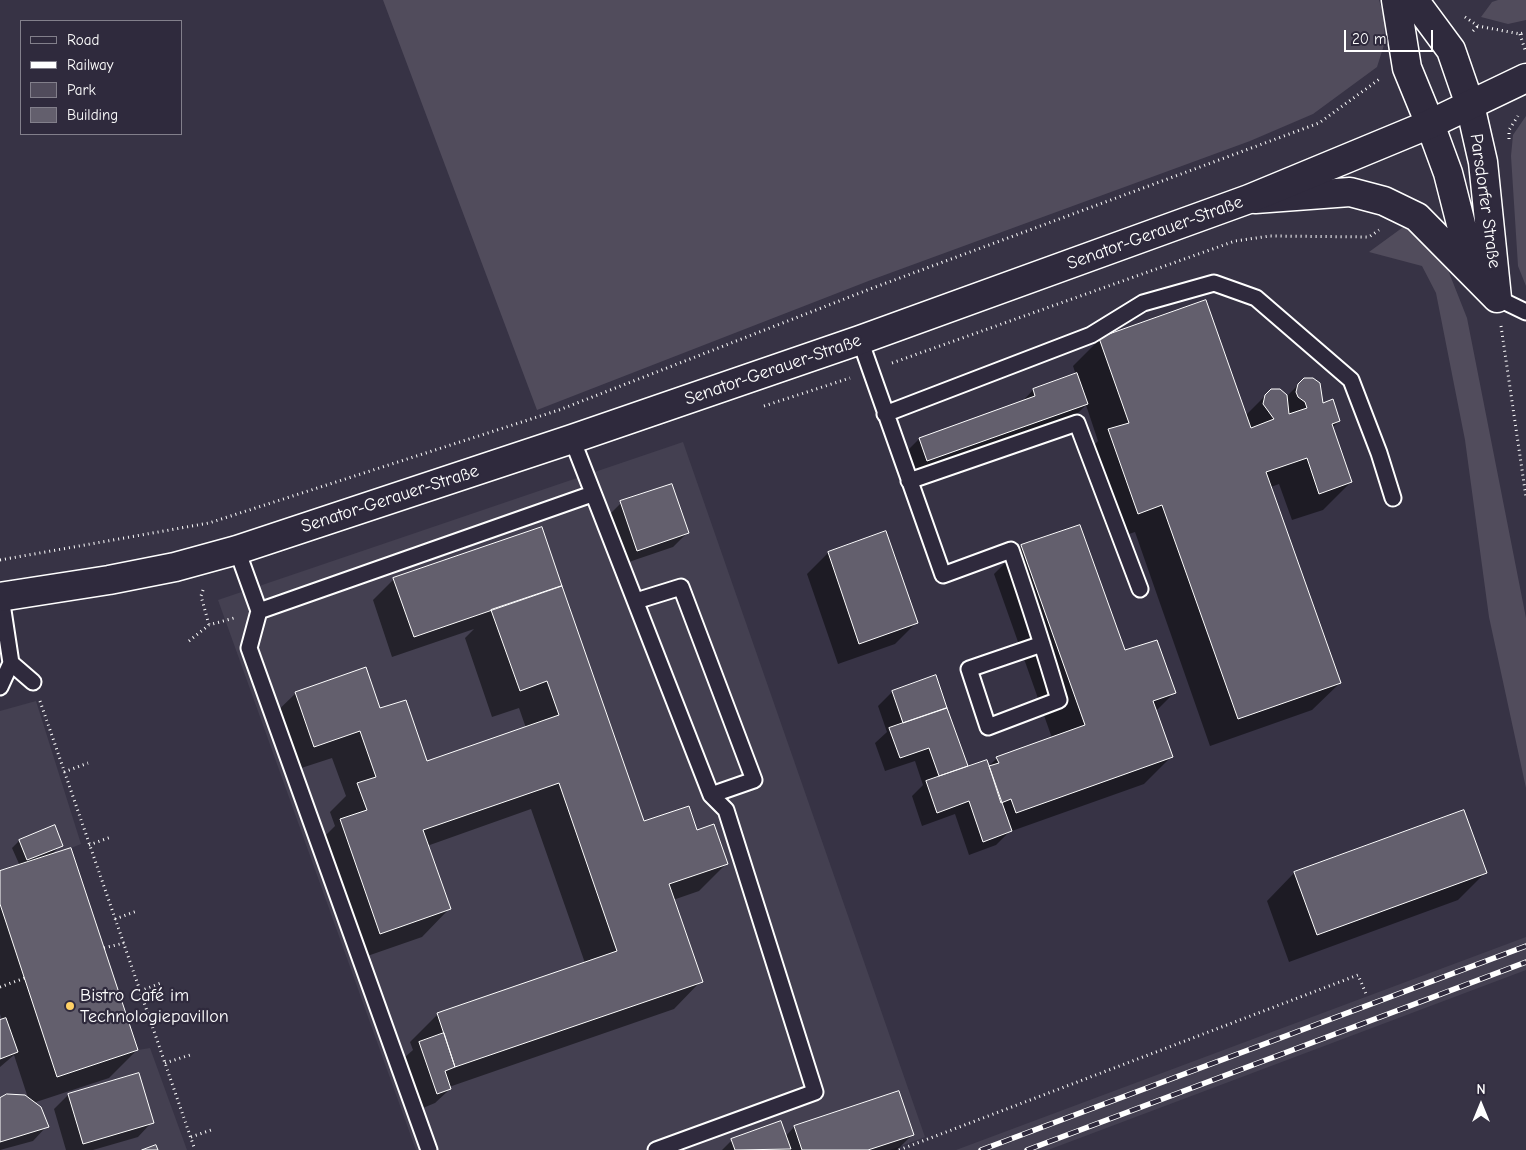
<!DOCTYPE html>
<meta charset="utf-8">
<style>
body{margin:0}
#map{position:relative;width:1526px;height:1150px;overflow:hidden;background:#373345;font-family:"Comic Neue",sans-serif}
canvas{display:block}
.legend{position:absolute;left:20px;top:20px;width:162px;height:115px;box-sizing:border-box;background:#2f2a3d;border:1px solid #827f8b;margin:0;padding:6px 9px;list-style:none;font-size:15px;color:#fff}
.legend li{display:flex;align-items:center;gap:10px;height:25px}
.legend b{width:25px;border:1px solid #827f8b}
.north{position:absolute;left:1456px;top:1080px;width:50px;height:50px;-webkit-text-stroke:4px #2f2a3d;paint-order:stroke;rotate:0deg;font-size:14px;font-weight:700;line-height:20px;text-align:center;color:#fff}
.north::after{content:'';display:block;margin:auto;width:18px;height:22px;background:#fff;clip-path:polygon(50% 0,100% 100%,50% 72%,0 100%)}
.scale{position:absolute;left:1344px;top:30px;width:89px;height:22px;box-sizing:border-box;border:2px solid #fff;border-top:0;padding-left:6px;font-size:15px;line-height:18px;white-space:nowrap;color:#fff;-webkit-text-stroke:4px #2f2a3d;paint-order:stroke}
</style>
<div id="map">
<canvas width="1526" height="1150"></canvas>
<ul class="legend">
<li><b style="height:6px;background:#2f2a3d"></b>Road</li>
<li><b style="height:6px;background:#fff"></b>Railway</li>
<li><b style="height:14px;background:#514c5c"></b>Park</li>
<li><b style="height:14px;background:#635f6d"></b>Building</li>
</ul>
<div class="north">N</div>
<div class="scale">20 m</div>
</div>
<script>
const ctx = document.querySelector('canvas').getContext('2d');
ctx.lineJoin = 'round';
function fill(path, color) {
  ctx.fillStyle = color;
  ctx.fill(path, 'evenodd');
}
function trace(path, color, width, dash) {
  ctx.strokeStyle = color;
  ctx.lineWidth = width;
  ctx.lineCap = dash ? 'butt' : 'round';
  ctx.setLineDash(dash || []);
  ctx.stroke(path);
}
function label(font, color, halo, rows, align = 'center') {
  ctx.font = font + ' "Comic Neue",sans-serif';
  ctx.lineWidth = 4.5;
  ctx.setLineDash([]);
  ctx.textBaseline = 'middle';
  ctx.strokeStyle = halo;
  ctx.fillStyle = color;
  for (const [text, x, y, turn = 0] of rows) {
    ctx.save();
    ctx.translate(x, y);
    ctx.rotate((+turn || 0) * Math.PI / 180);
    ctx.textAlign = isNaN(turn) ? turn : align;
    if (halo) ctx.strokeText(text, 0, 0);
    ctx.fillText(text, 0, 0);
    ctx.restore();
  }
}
fill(new Path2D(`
 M 683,442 L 925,1137 L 890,1150 L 416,1150 L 218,600 Z
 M 36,701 L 81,844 L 71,848 L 138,1050 L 150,1048 L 187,1150 L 0,1150 L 0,711 Z
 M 1526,937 L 1526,970 L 1048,1150 L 956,1150 Z`), '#444051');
fill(new Path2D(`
 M 383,0 L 1379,0 L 1385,20 L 1384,45 L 1377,67 L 1313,114 L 1250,141 L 871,280 L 537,410 Z
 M 1498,0 L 1526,0 L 1526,20 L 1508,24 L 1481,17 L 1492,2 Z
 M 1526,116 L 1526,286 L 1518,266 L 1511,156 L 1513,135 Z
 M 1406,225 L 1448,270 L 1467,318 L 1526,618 L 1526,788 L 1489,617 L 1465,440 L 1436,293 L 1422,266 L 1369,252 Z`), '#514c5c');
fill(new Path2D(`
 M 1100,339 L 1245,416 L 1265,396 L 1287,396 L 1299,384 L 1339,421 L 1332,428 L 1351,482 L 1323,510 L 1292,520 L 1279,484 L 1271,487 L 1340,683 L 1312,710 L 1210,746 L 1135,532 L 1111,540 L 1081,458 L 1098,441 L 1086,405 L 1066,425 L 906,482 L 898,460 L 919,439 L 1021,403 L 1033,390 L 1076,375 L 1073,366 Z
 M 621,503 L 687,533 L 673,547 L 623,564 L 607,517 Z
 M 541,528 L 644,823 L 696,831 L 727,863 L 699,891 L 673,900 L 701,981 L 674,1009 L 449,1087 L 450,1089 L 435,1103 L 423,1108 L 405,1057 L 413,1050 L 410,1042 L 438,1014 L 585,963 L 531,809 L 427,846 L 449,909 L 422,937 L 353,961 L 313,848 L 335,826 L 330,812 L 346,796 L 332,758 L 286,773 L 268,720 L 296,693 L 380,709 L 426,763 L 526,728 L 519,708 L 492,717 L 465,638 L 474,629 L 392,657 L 373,600 L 394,579 Z
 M 885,533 L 916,623 L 895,644 L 838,664 L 807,574 L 828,553 Z
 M 1022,546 L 1124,652 L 1175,692 L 1156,711 L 1172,756 L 1144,784 L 1009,832 L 996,845 L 969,855 L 955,814 L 922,826 L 912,796 L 923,785 L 915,761 L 885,771 L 875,743 L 887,732 L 878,706 L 892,692 L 935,677 L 967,768 L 988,767 L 997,758 L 1052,738 L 994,574 Z
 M 19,841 L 61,845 L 51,855 L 137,1050 L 109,1078 L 33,1103 L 47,1126 L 33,1141 L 0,1150 L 0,1099 L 28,1098 L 14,1055 L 0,1067 L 0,1022 L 2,1021 L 0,1014 L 0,872 L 20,866 L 12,848 Z
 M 1294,873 L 1485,873 L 1458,900 L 1289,962 L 1267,901 Z
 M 898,1092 L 913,1134 L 897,1150 L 722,1150 L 732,1140 L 785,1137 L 794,1127 Z
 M 68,1095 L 152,1122 L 138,1137 L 93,1150 L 66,1150 L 54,1109 Z`), '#0007');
const building = new Path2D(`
 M 1206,300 L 1251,428 L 1274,419 L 1263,404 L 1265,395 L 1271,389 L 1280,389 L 1287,395 L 1289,414 L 1307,408 L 1305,402 L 1298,397 L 1296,392 L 1298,384 L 1304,378 L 1313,378 L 1320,383 L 1323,403 L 1333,399 L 1340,421 L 1332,424 L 1352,482 L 1319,494 L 1307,458 L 1266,472 L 1341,683 L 1238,719 L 1162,505 L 1138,514 L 1108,429 L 1129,423 L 1099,338 Z
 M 1077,373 L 1088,404 L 927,461 L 919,438 L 1035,396 L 1033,389 Z
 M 672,484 L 689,533 L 637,551 L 620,501 Z
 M 1080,525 L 1125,650 L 1157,640 L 1176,693 L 1153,701 L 1173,757 L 1016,813 L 1011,799 L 1001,803 L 989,766 L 999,763 L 996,757 L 1085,725 L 1021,545 Z
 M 542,527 L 562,586 L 414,637 L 393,578 Z
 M 886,531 L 918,623 L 859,644 L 828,552 Z
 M 562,586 L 644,821 L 689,806 L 697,830 L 714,824 L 728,864 L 669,884 L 703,982 L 455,1067 L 437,1013 L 617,951 L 559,783 L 423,830 L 451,909 L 380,934 L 340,819 L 367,810 L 357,783 L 376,777 L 360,731 L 314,747 L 295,692 L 366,667 L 380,708 L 406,700 L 427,761 L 559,715 L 547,681 L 520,691 L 491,610 Z
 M 936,675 L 947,708 L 903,723 L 892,691 Z
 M 947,708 L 968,766 L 939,776 L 929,748 L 900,758 L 889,728 Z
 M 987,760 L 1012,831 L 983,842 L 969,801 L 937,813 L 926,781 Z
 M 1464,810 L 1487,873 L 1317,935 L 1294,872 Z
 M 55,825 L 63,846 L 27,860 L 19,840 Z
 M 71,848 L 138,1050 L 57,1077 L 0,904 L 0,871 Z
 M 6,1018 L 18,1052 L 0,1059 L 0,1020 Z
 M 444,1033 L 455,1067 L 445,1071 L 451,1089 L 437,1094 L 419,1042 Z
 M 139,1073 L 154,1123 L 83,1144 L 68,1094 Z
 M 899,1091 L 914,1135 L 868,1150 L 802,1150 L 794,1126 Z
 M 7,1094 L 25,1095 L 41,1107 L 49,1127 L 0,1142 L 0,1098 Z
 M 781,1121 L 791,1149 L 735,1150 L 731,1139 Z
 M 156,1145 L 158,1150 L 142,1150 Z`);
fill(building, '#635f6d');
trace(building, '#fff', 1);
const service = new Path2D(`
 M 1497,298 L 1526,312
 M 860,340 L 943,575 L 1011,550 C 1028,600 1044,649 1059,700 L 988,727 L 969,669 L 1042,644
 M 885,414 L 1091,335 L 1143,303 L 1214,283 L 1256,298 L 1351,380 L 1379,453 L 1393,498
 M 572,439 L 711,795 L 726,810 L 815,1092 L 656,1150
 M 909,481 L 1077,423 L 1140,589
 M 237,550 L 259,611 L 592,494
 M 1,597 L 11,663 L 33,682
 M 636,601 L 681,587 L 754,780 L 711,795
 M 259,611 L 249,648 L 429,1150
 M 0,687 L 11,663`);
const minor = new Path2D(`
 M 1396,0 L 1407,68 L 1430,124 L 1448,173 L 1473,271
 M 1414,0 L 1451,50 L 1470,105 L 1483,162 L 1497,298
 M 1255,199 L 1350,192 L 1384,201 L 1417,217 L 1497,298`);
const tertiary = new Path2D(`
 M 0,597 L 109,580 L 175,567 L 237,550 L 572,439 L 860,340 L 1249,199 L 1430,124 L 1526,78`);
trace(service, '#fff', 19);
trace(minor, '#fff', 31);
trace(tertiary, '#fff', 31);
trace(new Path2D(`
 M 1465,17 L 1478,26 L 1520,34 L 1526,32
 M 1473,31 L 1478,26
 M 1520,34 L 1525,50
 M 1509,139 L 1509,130 L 1518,116
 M 1501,326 L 1526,497
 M 892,363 L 1235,241 L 1270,236 L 1369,237 L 1379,230
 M 764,406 L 850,378
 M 0,560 L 209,523 L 559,410 L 870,289 L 1319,123 L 1381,78
 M 203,590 L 201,596 L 209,625
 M 189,641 L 209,625 L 234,618
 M 40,701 L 195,1150
 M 64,772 L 88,763
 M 89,845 L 111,837
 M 115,919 L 137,911
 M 104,948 L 124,943
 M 0,987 L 25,978
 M 140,991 L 161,983
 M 165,1063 L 190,1055
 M 191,1137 L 214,1129
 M 899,1150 L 1358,975 L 1367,996`), '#fff', 3, [1, 4]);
trace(service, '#2f2a3d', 15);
trace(minor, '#2f2a3d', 28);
trace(tertiary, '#2f2a3d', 28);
const rail = new Path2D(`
 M 981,1150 L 1526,946
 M 1027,1150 L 1526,962`);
trace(rail, '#fff', 5.5);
trace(rail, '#2f2a3d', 4, [11]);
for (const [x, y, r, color] of [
 [70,1006,5,"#ffd166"]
]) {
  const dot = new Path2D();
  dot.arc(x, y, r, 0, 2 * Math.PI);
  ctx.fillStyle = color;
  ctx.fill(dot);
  trace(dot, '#2f2a3d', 2);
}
label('18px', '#fff', '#2f2a3d', [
 ["Parsdorfer Straße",1485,201,82],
 ["Senator-Gerauer-Straße",1155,233,-20],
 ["Senator-Gerauer-Straße",773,370,-19],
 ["Senator-Gerauer-Straße",390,499,-18]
]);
label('18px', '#fff', '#2f2a3d', [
 ["Bistro Café im",80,996],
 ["Technologiepavillon",80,1017]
], 'left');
</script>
